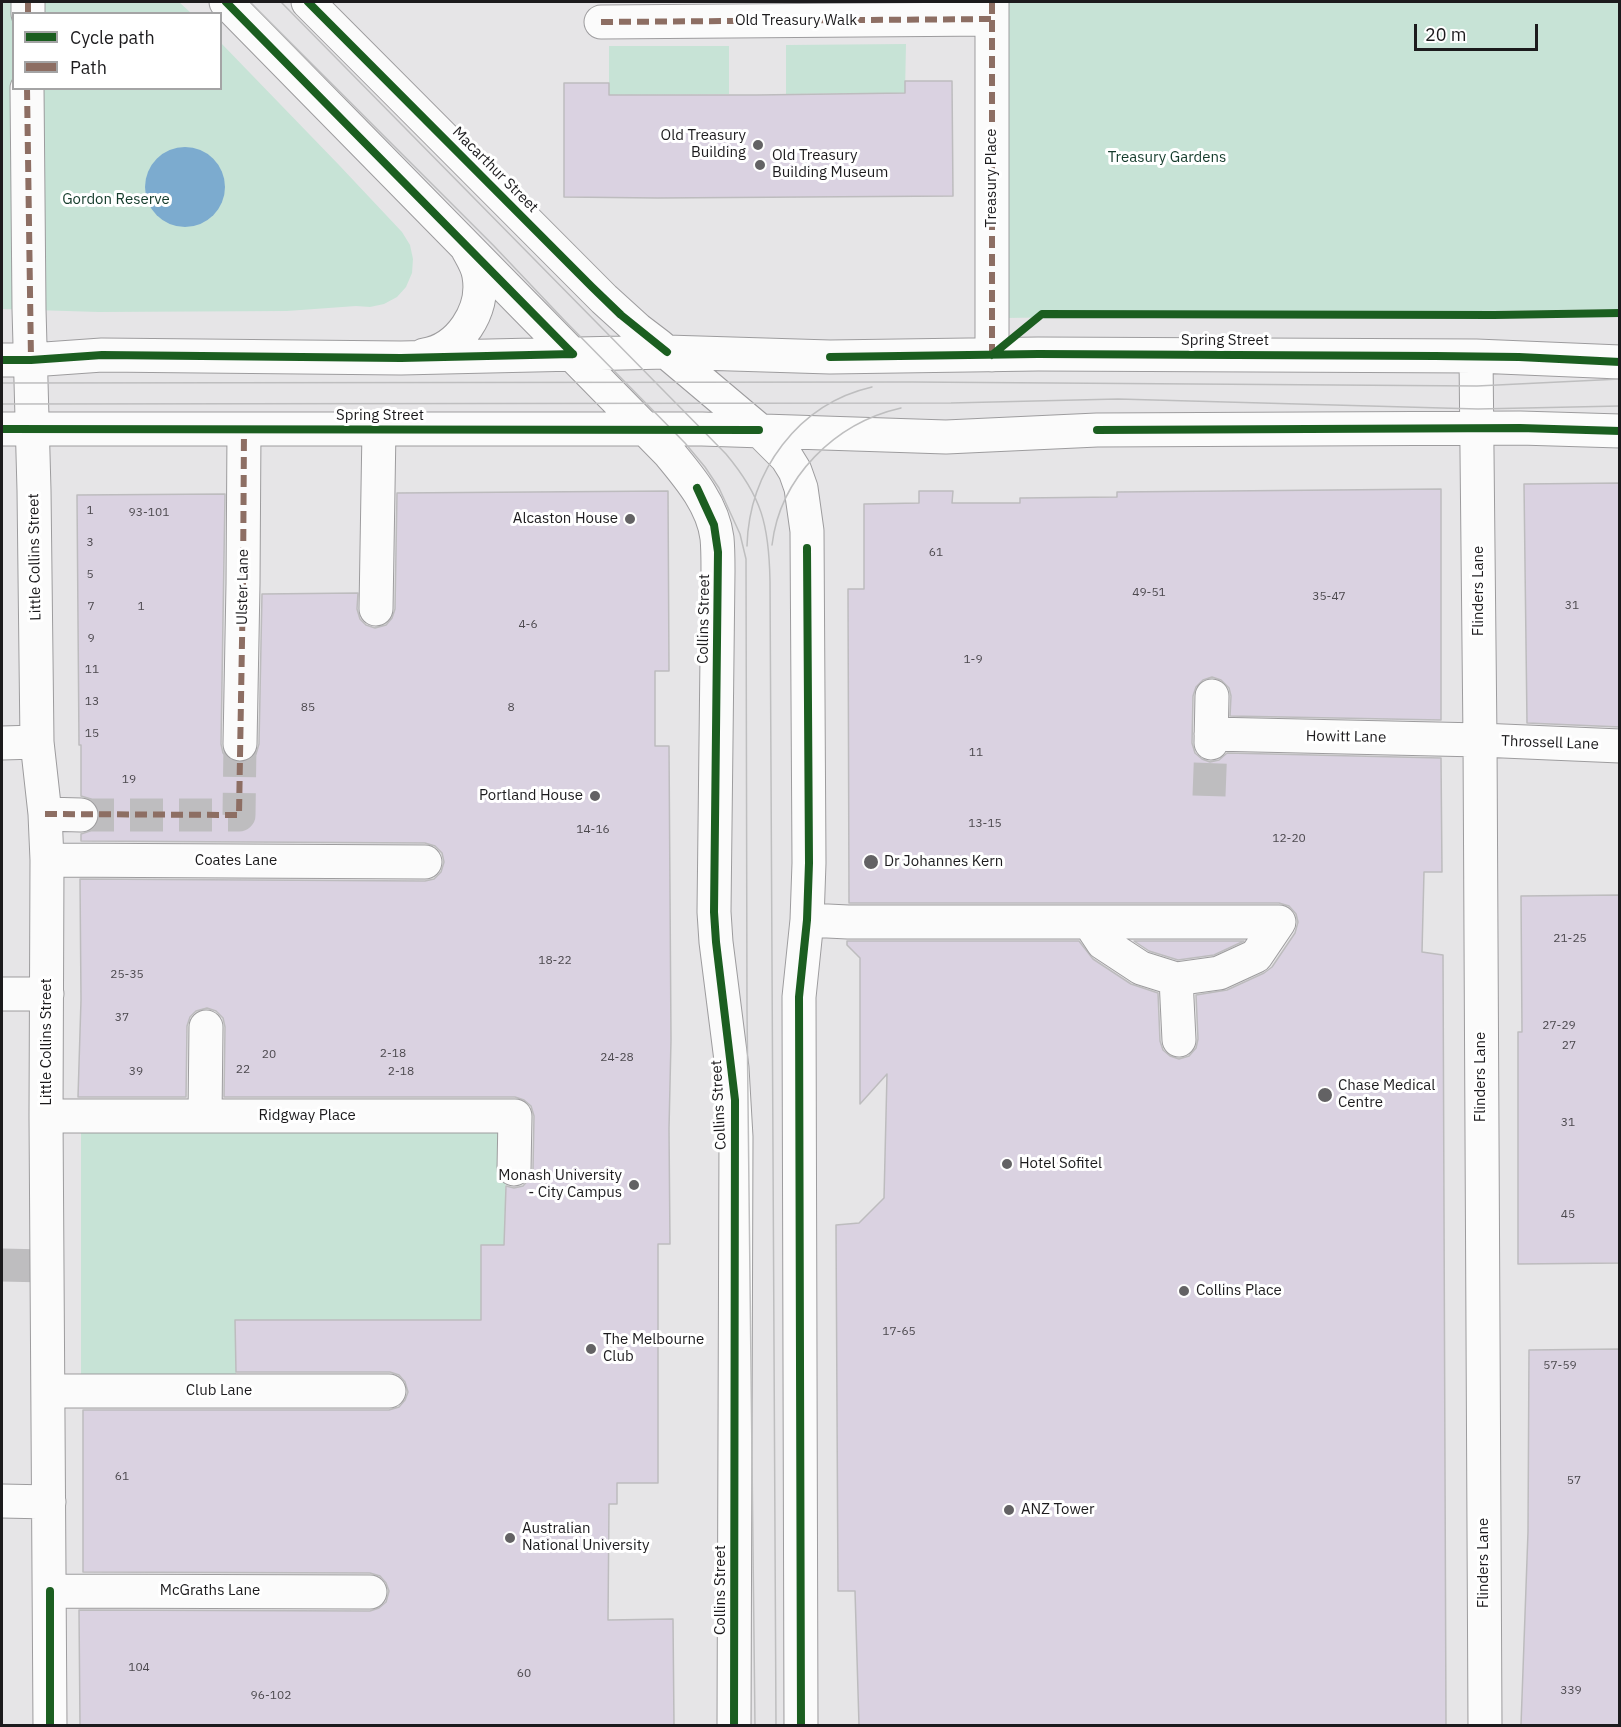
<!DOCTYPE html>
<style>
body{margin:0}
#map{position:relative;width:1621px;height:1727px;overflow:hidden;background:#e6e5e7;font-family:"IBM Plex Sans",sans-serif}
canvas{display:block}
.frame{position:absolute;inset:0;border:3px solid #1c1b1d;pointer-events:none}
.legend{position:absolute;left:12px;top:12px;width:210px;height:78px;box-sizing:border-box;background:#fff;border:2px solid #a4a4a5;margin:0;padding:8px 10px;list-style:none;font-size:18px;color:#1c1b1d}
.legend li{display:flex;align-items:center;gap:12px;height:30px}
.legend b{width:30px;border:2px solid #a4a4a5}
.scale{position:absolute;left:1414px;top:24px;width:124px;height:27px;box-sizing:border-box;border:3px solid #1c1b1d;border-top:0;padding-left:8px;font-size:18px;line-height:21px;white-space:nowrap;color:#1c1b1d;-webkit-text-stroke:4px #fff;paint-order:stroke}
</style>
<div id="map">
<canvas width="1621" height="1727"></canvas>
<div class="frame"></div>
<ul class="legend">
<li><b style="height:8px;background:#1b5e20"></b>Cycle path</li>
<li><b style="height:8px;background:#8d6e63"></b>Path</li>
</ul>
<div class="scale">20 m</div>
</div>
<script>
const ctx = document.querySelector('canvas').getContext('2d');
ctx.lineJoin = 'round';
function fill(path, color) {
  ctx.fillStyle = color;
  ctx.fill(path, 'evenodd');
}
function trace(path, color, width, dash) {
  ctx.strokeStyle = color;
  ctx.lineWidth = width;
  ctx.lineCap = dash ? 'butt' : 'round';
  ctx.setLineDash(dash || []);
  ctx.stroke(path);
}
function label(font, color, halo, rows, align = 'center') {
  ctx.font = font + ' "IBM Plex Sans",sans-serif';
  ctx.lineWidth = 6;
  ctx.setLineDash([]);
  ctx.textBaseline = 'middle';
  ctx.strokeStyle = halo;
  ctx.fillStyle = color;
  for (const [text, x, y, turn = 0] of rows) {
    ctx.save();
    ctx.translate(x, y);
    ctx.rotate((+turn || 0) * Math.PI / 180);
    ctx.textAlign = isNaN(turn) ? turn : align;
    if (halo) ctx.strokeText(text, 0, 0);
    ctx.fillText(text, 0, 0);
    ctx.restore();
  }
}
fill(new Path2D(`
 M 2,2 L 179,2 L 191,13 L 14,14 L 14,88 L 220,88 L 221,43 L 339,165 L 402,232 L 410,245 L 413,259 L 412,273 L 406,287 L 397,297 L 384,304 L 370,307 L 356,306 L 287,311 L 99,312 L 2,309 Z
 M 1009,2 L 1619,2 L 1619,309 L 1005,318 Z
 M 906,44 L 905,93 L 786,94 L 786,45 Z
 M 609,46 L 729,46 L 729,94 L 609,95 Z
 M 506,1127 L 506,1175 L 504,1245 L 481,1245 L 481,1320 L 236,1320 L 236,1379 L 81,1381 L 81,1131 Z`), '#c7e3d6');
fill(new Path2D(`
 M145 187a40 40 0 1 1 80 0a40 40 0 1 1-80 0Z`), '#7cabcf');
const building = new Path2D(`
 M 905,81 L 952,81 L 953,196 L 658,198 L 564,197 L 564,83 L 609,83 L 609,95 L 757,95 L 905,93 Z
 M 1620,483 L 1620,727 L 1527,723 L 1524,484 Z
 M 1441,489 L 1441,720 L 1230,716 L 1231,696 L 1229,688 L 1221,680 L 1212,677 L 1203,680 L 1196,687 L 1193,696 L 1192,743 L 1195,753 L 1202,759 L 1210,762 L 1219,760 L 1227,753 L 1441,758 L 1442,872 L 1424,872 L 1422,952 L 1443,955 L 1446,1725 L 859,1725 L 855,1591 L 838,1591 L 836,1225 L 859,1223 L 884,1198 L 887,1074 L 860,1104 L 860,958 L 847,945 L 847,941 L 1079,941 L 1093,959 L 1131,984 L 1158,993 L 1160,1041 L 1163,1050 L 1170,1056 L 1179,1059 L 1189,1056 L 1196,1048 L 1198,1039 L 1196,995 L 1227,990 L 1264,973 L 1272,967 L 1295,933 L 1298,922 L 1296,914 L 1289,906 L 1279,903 L 849,903 L 848,589 L 864,589 L 864,504 L 919,503 L 919,491 L 953,491 L 952,503 L 1020,503 L 1020,498 L 1117,497 L 1117,492 Z
 M 668,491 L 669,671 L 655,671 L 655,746 L 669,746 L 671,1040 L 669,1129 L 670,1244 L 658,1244 L 658,1483 L 617,1483 L 617,1504 L 609,1504 L 608,1620 L 673,1619 L 674,1725 L 80,1725 L 79,1610 L 370,1611 L 379,1608 L 386,1602 L 389,1591 L 386,1583 L 380,1576 L 370,1573 L 83,1572 L 83,1410 L 389,1410 L 399,1407 L 405,1400 L 408,1392 L 405,1382 L 399,1375 L 390,1372 L 236,1372 L 235,1320 L 481,1320 L 481,1245 L 504,1245 L 506,1186 L 514,1188 L 523,1186 L 530,1178 L 533,1169 L 534,1116 L 531,1106 L 524,1100 L 515,1097 L 224,1097 L 225,1027 L 223,1018 L 216,1011 L 207,1008 L 196,1011 L 190,1017 L 187,1026 L 186,1097 L 78,1097 L 81,1000 L 80,879 L 425,881 L 434,879 L 441,872 L 444,862 L 442,853 L 435,846 L 425,843 L 81,841 L 81,834 L 90,831 L 97,825 L 100,815 L 97,806 L 91,799 L 81,796 L 81,745 L 79,745 L 77,495 L 225,494 L 221,744 L 223,753 L 230,760 L 240,763 L 250,760 L 256,754 L 259,744 L 262,594 L 358,593 L 357,609 L 360,619 L 366,625 L 375,628 L 386,625 L 392,618 L 395,609 L 397,493 Z
 M 1620,895 L 1620,1263 L 1518,1264 L 1518,1032 L 1522,1032 L 1521,896 Z
 M 1134,941 L 1244,941 L 1214,955 L 1178,960 L 1149,951 Z
 M 1620,1349 L 1620,1725 L 1521,1725 L 1528,1532 L 1529,1350 Z`);
fill(building, '#dad2e1');
trace(building, '#bdbcbe', 1.5);
trace(new Path2D(`
 M 1209,796 L 1211,743
 M 81,815 L 239,815 L 240,744
 M 2,1265 L 48,1266`), '#bebdbf', 33, [33, 16]);
const minor = new Path2D(`
 M 226,2 L 669,453 C 689,477 713,505 717,538 C 718,548 718,560 718,571 L 714,912 L 716,942 L 732,1068 L 736,1137 L 734,1726
 M 308,2 L 604,299 L 637,329 L 658,345 L 759,430 L 787,458 L 795,471 L 801,488 L 807,531 L 809,863 L 807,920 L 799,997 L 801,1726
 M 992,2 L 992,355
 M 28,14 L 28,2
 M 601,22 L 992,19
 M 27,88 L 29,309 L 34,490 L 37,742 L 45,814 L 47,860 L 46,1116 L 50,1726
 M 424,355 C 459,350 485,311 479,276 C 478,267 473,259 468,250
 M 1476,356 L 1480,740 L 1485,1726
 M 2,360 L 31,360 L 102,355 L 401,358 L 667,352 L 830,357 L 1038,354 L 1476,356 L 1620,362
 M 2,429 L 702,429 L 946,437 L 1097,430 L 1520,428 L 1620,431
 M 376,609 L 379,429
 M 1211,734 L 1480,740 L 1620,746
 M 2,743 L 37,742
 M 1211,743 L 1212,696
 M 240,744 L 243,584 L 244,430
 M 45,814 L 81,815
 M 47,860 L 425,862
 M 807,920 L 848,922 L 1279,922 L 1256,956 L 1219,973 L 1176,979 L 1141,968 L 1103,943 L 1089,922
 M 1176,979 L 1179,1040
 M 2,994 L 47,994
 M 46,1116 L 515,1116 L 514,1169
 M 205,1116 L 206,1027
 M 48,1391 L 389,1391
 M 2,1501 L 49,1502
 M 50,1591 L 370,1592`);
trace(minor, '#9d9c9e', 35);
trace(minor, '#fbfbfb', 33);
trace(new Path2D(`
 M 250,2 L 494,246 L 565,321 L 685,443 L 705,467 L 719,488 L 740,534 L 746,559 L 747,1011 L 755,1726
 M 281,2 L 726,454 C 762,497 769,525 770,581 L 776,1726
 M 2,383 L 912,382 L 1477,386 L 1620,379
 M 2,404 L 951,403 L 1118,399 L 1478,409 L 1620,406
 M 772,545 C 780,477 835,423 901,408
 M 747,546 C 749,471 798,404 872,387`), '#bebebf', 1.5);
trace(new Path2D(`
 M 992,2 L 992,355
 M 28,14 L 28,2
 M 601,22 L 992,19
 M 27,88 L 31,360
 M 45,814 L 239,815 L 243,584 L 244,430`), '#8d6e63', 6, [12, 6]);
trace(new Path2D(`
 M 226,2 L 573,354
 M 308,2 L 592,287 L 621,315 L 667,352
 M 992,355 L 1042,314 L 1494,315 L 1620,313
 M 830,357 L 1038,354 L 1435,356 L 1519,357 L 1620,362
 M 2,360 L 31,360 L 102,355 L 401,358 L 573,354
 M 2,429 L 759,430
 M 1097,430 L 1520,428 L 1620,431
 M 697,488 L 714,525 L 718,552 L 714,912 L 716,942 L 735,1100 L 734,1726
 M 50,1591 L 50,1726
 M 801,1726 L 799,997 L 807,920 L 809,863 L 807,548`), '#1b5e20', 8);
for (const [x, y, r, color] of [
 [758,145,6,"#636264"],
 [760,165,6,"#636264"],
 [630,519,6,"#636264"],
 [595,796,6,"#636264"],
 [871,862,8,"#636264"],
 [1325,1095,8,"#636264"],
 [1007,1164,6,"#636264"],
 [634,1185,6,"#636264"],
 [1184,1291,6,"#636264"],
 [591,1349,6,"#636264"],
 [1009,1510,6,"#636264"],
 [510,1538,6,"#636264"]
]) {
  const dot = new Path2D();
  dot.arc(x, y, r, 0, 2 * Math.PI);
  ctx.fillStyle = color;
  ctx.fill(dot);
  trace(dot, '#fff', 2);
}
label('12px', '#4c494e', null, [
 ["1",90,511],
 ["93-101",149,513],
 ["3",90,543],
 ["61",936,553],
 ["5",90,575],
 ["49-51",1149,593],
 ["35-47",1329,597],
 ["31",1572,606],
 ["7",91,607],
 ["1",141,607],
 ["4-6",528,625],
 ["9",91,639],
 ["1-9",973,660],
 ["11",92,670],
 ["13",92,702],
 ["85",308,708],
 ["8",511,708],
 ["15",92,734],
 ["11",976,753],
 ["19",129,780],
 ["13-15",985,824],
 ["14-16",593,830],
 ["12-20",1289,839],
 ["21-25",1570,939],
 ["18-22",555,961],
 ["25-35",127,975],
 ["37",122,1018],
 ["27-29",1559,1026],
 ["27",1569,1046],
 ["2-18",393,1054],
 ["20",269,1055],
 ["24-28",617,1058],
 ["22",243,1070],
 ["39",136,1072],
 ["2-18",401,1072],
 ["31",1568,1123],
 ["45",1568,1215],
 ["17-65",899,1332],
 ["57-59",1560,1366],
 ["61",122,1477],
 ["57",1574,1481],
 ["104",139,1668],
 ["60",524,1674],
 ["339",1571,1691],
 ["96-102",271,1696]
]);
label('15px', '#1c1b1d', '#fff', [
 ["Old Treasury Walk",796,21],
 ["Macarthur Street",495,170,45],
 ["Treasury Place",992,178,-90],
 ["Spring Street",1225,341],
 ["Spring Street",380,416],
 ["Little Collins Street",35,557,-91],
 ["Ulster Lane",243,587,-89],
 ["Flinders Lane",1479,591,-90],
 ["Collins Street",704,619,-89],
 ["Howitt Lane",1346,737,1],
 ["Throssell Lane",1550,743,2],
 ["Coates Lane",236,861],
 ["Little Collins Street",47,1042,-90],
 ["Flinders Lane",1481,1077,-90],
 ["Collins Street",719,1105,-93],
 ["Ridgway Place",307,1116],
 ["Club Lane",219,1391],
 ["Flinders Lane",1484,1563,-90],
 ["Collins Street",721,1590,-90],
 ["McGraths Lane",210,1591]
]);
label('15px', '#1c1b1d', '#fff', [
 ["Old Treasury",746,136,"right"],
 ["Building",746,153,"right"],
 ["Old Treasury",772,156],
 ["Building Museum",772,173],
 ["Alcaston House",618,519,"right"],
 ["Portland House",583,796,"right"],
 ["Dr Johannes Kern",884,862],
 ["Chase Medical",1338,1086],
 ["Centre",1338,1103],
 ["Hotel Sofitel",1019,1164],
 ["Monash University",622,1176,"right"],
 ["- City Campus",622,1193,"right"],
 ["Collins Place",1196,1291],
 ["The Melbourne",603,1340],
 ["Club",603,1357],
 ["ANZ Tower",1021,1510],
 ["Australian",522,1529],
 ["National University",522,1546]
], 'left');
label('15px', '#143b2b', '#fff', [
 ["Treasury Gardens",1167,158],
 ["Gordon Reserve",116,200]
]);
</script>
